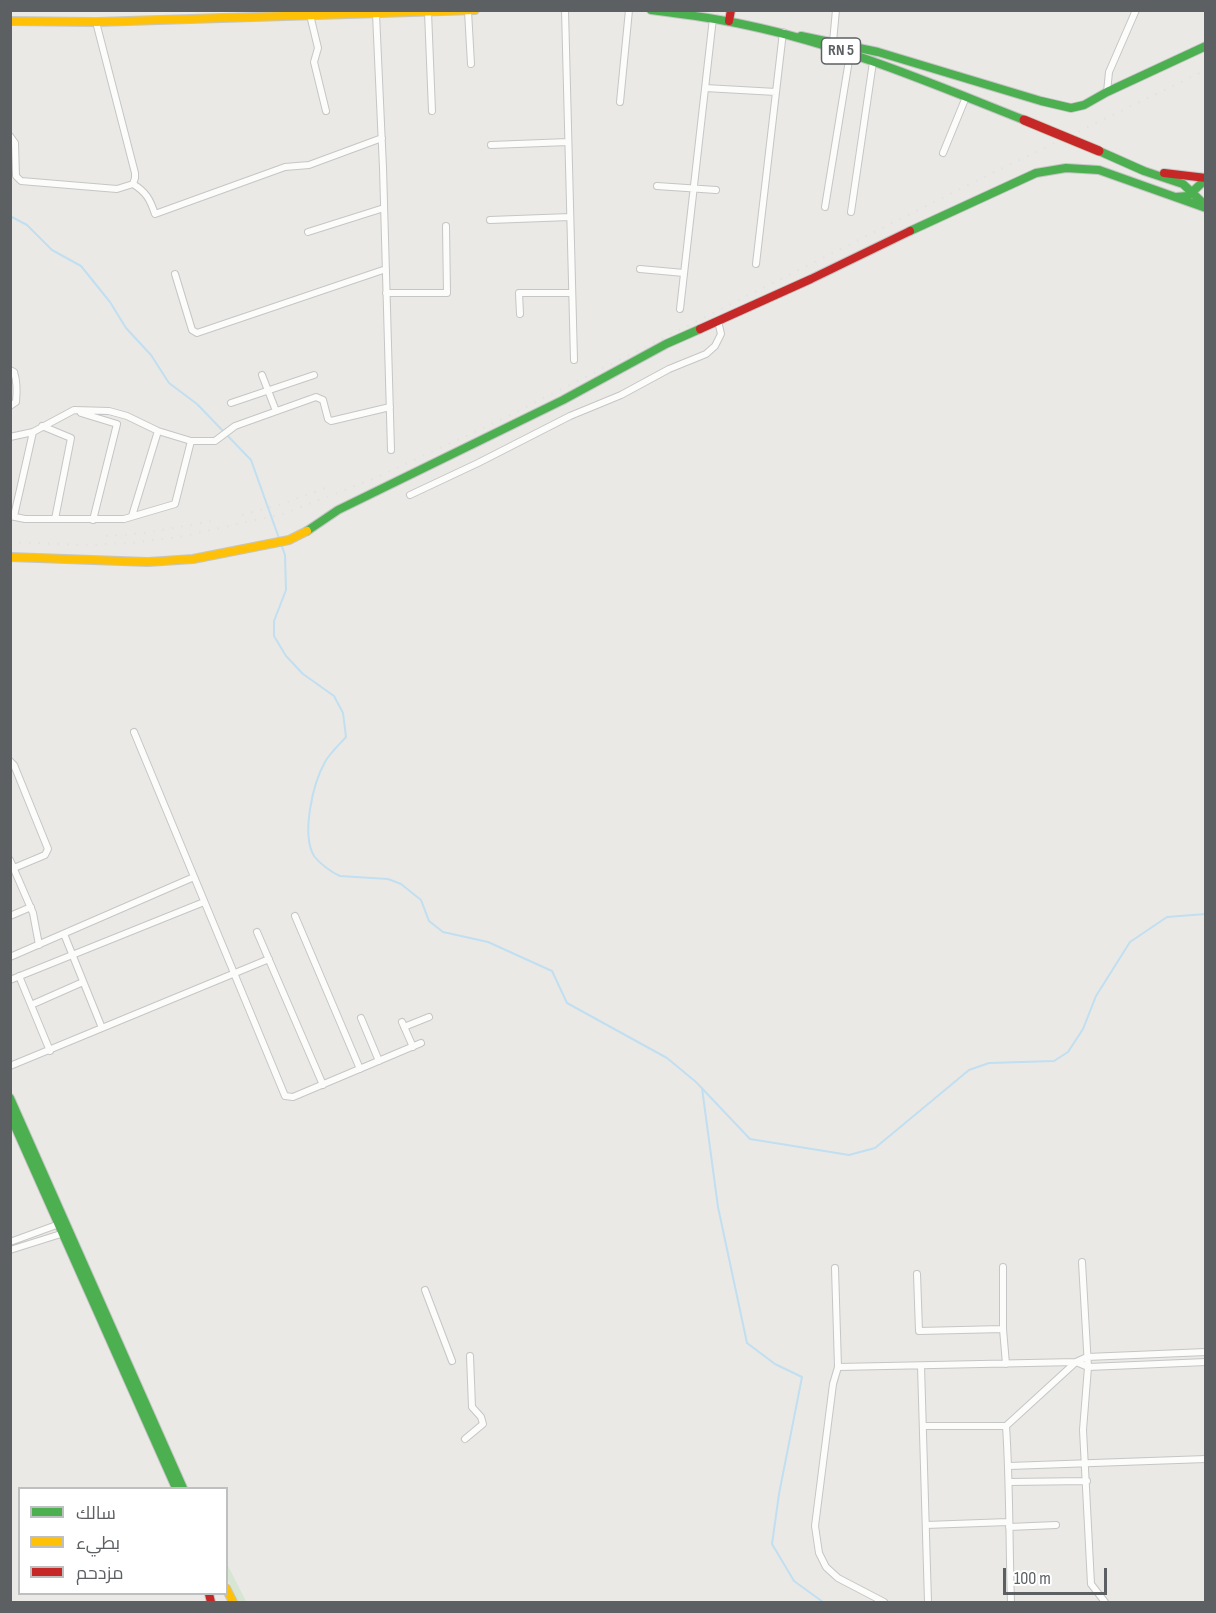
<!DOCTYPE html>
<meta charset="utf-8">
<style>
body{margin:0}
#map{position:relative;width:1216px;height:1613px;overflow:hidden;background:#ebe9e6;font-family:"Sofia Sans Condensed",Cairo,sans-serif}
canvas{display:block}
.frame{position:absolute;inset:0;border:12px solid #5c6063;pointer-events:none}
.legend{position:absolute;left:18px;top:1487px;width:210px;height:108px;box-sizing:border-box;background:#fff;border:2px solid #bebfc1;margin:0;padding:8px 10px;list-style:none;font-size:18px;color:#5c6063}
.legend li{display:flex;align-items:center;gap:12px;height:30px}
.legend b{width:30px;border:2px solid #bebfc1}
.scale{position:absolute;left:1003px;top:1568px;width:104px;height:27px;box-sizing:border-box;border:3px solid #5c6063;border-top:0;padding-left:8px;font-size:18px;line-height:21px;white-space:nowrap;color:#5c6063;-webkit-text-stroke:4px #fff;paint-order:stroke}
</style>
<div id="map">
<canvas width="1216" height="1613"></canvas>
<div class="frame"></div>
<ul class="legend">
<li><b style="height:8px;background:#4caf50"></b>سالك</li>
<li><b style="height:8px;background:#ffc107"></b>بطيء</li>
<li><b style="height:8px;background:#c62828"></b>مزدحم</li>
</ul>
<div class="scale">100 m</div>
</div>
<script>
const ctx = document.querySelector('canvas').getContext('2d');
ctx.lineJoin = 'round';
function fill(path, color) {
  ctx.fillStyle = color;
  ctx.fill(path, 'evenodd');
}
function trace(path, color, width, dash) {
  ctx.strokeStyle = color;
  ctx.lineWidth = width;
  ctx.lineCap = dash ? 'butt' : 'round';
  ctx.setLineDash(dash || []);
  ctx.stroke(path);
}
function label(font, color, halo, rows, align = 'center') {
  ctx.font = font + ' "Sofia Sans Condensed",sans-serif';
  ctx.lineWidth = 6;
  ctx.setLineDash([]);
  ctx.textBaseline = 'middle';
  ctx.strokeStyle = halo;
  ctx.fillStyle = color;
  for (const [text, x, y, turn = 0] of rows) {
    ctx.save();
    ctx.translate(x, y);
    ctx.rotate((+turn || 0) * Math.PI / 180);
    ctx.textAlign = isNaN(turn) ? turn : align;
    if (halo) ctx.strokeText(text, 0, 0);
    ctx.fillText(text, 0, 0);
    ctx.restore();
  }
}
fill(new Path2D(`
 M 227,1564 L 246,1601 L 247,1602 L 238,1602 L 227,1578 Z`), '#d7e5d3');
trace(new Path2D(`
 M 10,216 L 27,225 L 52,250 L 81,266 L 110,302 L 126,328 L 151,355 L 169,383 L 197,404 L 251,460 L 285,555 L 286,590 L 274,621 L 274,636 L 286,656 L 303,674 L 334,696 L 343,713 L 346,737 C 339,745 330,753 325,762 C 313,783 301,834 314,856 C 320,864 331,872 340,876 L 388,879 L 401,884 L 421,900 L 429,921 L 443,932 L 488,942 L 552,971 L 567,1003 L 667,1058 L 696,1082 L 750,1139 L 849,1155 L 875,1148 L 969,1070 L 989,1063 L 1054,1061 L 1068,1052 L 1083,1029 L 1096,996 L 1130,942 L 1167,917 L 1206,914
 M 702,1088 L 718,1207 L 747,1343 L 775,1364 L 802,1377 L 779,1494 L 772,1544 L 794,1581 L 823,1602`), '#c0dff0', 2);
const street = new Path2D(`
 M 565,10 L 574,360
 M 468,11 L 471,64
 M 428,12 L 432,111
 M 376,14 L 383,168 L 391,450
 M 310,15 L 318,48 L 314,62 L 326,111
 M 833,42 L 836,10
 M 705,88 L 776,92
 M 1107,92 L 1109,72 L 1136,10
 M 620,102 L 629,10
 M 10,136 L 15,143 L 16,176 L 21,181 L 117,189 L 133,184 L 135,178 L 135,173 L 96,22
 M 491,145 L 568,142
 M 943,153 L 966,97
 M 133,184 C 146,192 150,199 155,214 L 285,167 L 309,165 L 382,138
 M 657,186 L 716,190
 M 825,207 L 850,54
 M 851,212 L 873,62
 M 490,220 L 570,217
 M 308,232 L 384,208
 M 756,264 L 783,32
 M 640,269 L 684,273
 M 175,274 L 192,330 L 197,333 L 386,269
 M 386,293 L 447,293 L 446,226
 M 680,309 L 713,18
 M 520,314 L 519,293 L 571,293
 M 10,370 L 14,372 C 17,381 17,392 16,402 L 10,406
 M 262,375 L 276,411
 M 231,403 L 314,375
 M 81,413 L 117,424 L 93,520
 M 42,426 L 71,438 L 55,519
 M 10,437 L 33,432 L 74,410 L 109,411 L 127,416 L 158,431 L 191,441 L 215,441 L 235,426 L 316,397 L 323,400 L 328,419 L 331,421 L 390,407
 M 410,495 L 478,463 L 570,416 L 621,395 L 669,369 L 706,354 L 715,346 L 721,334 L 718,321
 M 10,516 L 25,519 L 124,519 L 175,504 L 191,441
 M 14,516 L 33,432
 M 132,516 L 158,431
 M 134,732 L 285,1096 L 293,1097 L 421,1043
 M 10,761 L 14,765 L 48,849 L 45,855 L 14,868
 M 10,860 L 33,913 L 39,945
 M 10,916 L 31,907
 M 295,916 L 360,1069
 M 257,932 L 323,1085
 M 64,934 L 102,1028
 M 10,957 L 194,877
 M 19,976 L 50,1051
 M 10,980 L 204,902
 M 31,1005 L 83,982
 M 361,1018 L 379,1061
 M 402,1022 L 413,1047
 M 404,1027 L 429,1017
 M 10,1066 L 269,959
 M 10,1242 L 62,1223
 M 10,1250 L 64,1233
 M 1082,1262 L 1088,1367 L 1083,1430 L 1091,1584 L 1105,1602
 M 1003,1267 L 1003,1329 L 1006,1364
 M 835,1268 L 838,1367 L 833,1384 L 815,1526 L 819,1553 L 826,1567 L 838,1578 L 884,1602
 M 917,1274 L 919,1331 L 1003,1329
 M 425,1290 L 452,1361
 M 921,1366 L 928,1602
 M 838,1367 L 1076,1362 L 1088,1367 L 1206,1362
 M 924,1426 L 1006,1426 L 1076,1362 L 1087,1357 L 1206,1352
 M 1006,1426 C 1010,1485 1009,1544 1011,1602
 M 465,1439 L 483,1424 L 481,1417 L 472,1407 L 470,1356
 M 1009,1466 L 1206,1459
 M 1009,1482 L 1087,1481
 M 926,1525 L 1008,1522
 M 1009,1527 L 1056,1525`);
const fast = new Path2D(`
 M 651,10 C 683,14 715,18 746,25 C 842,45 933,84 1024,120
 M 801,36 L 878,52 L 1041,101 L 1071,108 L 1084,105 L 1107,92 L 1206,46
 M 1099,151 L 1144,171 L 1183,184 L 1206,206
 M 1176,197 L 1188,196 L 1206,179
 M 910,231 L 1036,173 L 1066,168 L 1099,170 L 1206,208
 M 307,531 L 338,510 L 563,400 L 666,344 L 700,329
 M 10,1098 L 183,1488
 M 10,1115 L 176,1488`);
const slow = new Path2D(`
 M 10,21 L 96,22 L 475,10
 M 10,557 L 148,562 L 193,559 L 289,540 L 307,531
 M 226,1588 L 233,1602`);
const jam = new Path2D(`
 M 729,21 L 731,10
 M 1164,173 L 1206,178
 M 700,329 L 811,279 L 910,231
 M 209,1594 L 211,1602`);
trace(street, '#c5c6c5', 8);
trace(fast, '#c5c6c5', 10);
trace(slow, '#c5c6c5', 10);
trace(jam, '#c5c6c5', 10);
trace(street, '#fcfcfb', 6);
trace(fast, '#4caf50', 8);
trace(slow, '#ffc107', 8);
trace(jam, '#c62828', 8);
trace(new Path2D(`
 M 242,515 L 282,504 L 328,487
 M 106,536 L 144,533 L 213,521
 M 10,542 L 82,545 L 130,543 L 179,537 L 283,514 L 375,478 L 492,424 L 978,180 L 1206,70`), '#e2e2e2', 2, [1.5, 8]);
const jamBridge = new Path2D(`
 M 1024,120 L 1099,151`);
trace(jamBridge, '#d0c6b7', 11, []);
trace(jamBridge, '#c62828', 9);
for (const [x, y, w] of [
 [841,51,39]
]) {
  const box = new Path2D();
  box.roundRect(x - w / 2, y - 13, w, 26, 4.5);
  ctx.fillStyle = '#fff';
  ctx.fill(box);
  trace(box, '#5c6063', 1.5);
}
label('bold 16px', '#5c6063', null, [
 ["RN 5",841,51]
]);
</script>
